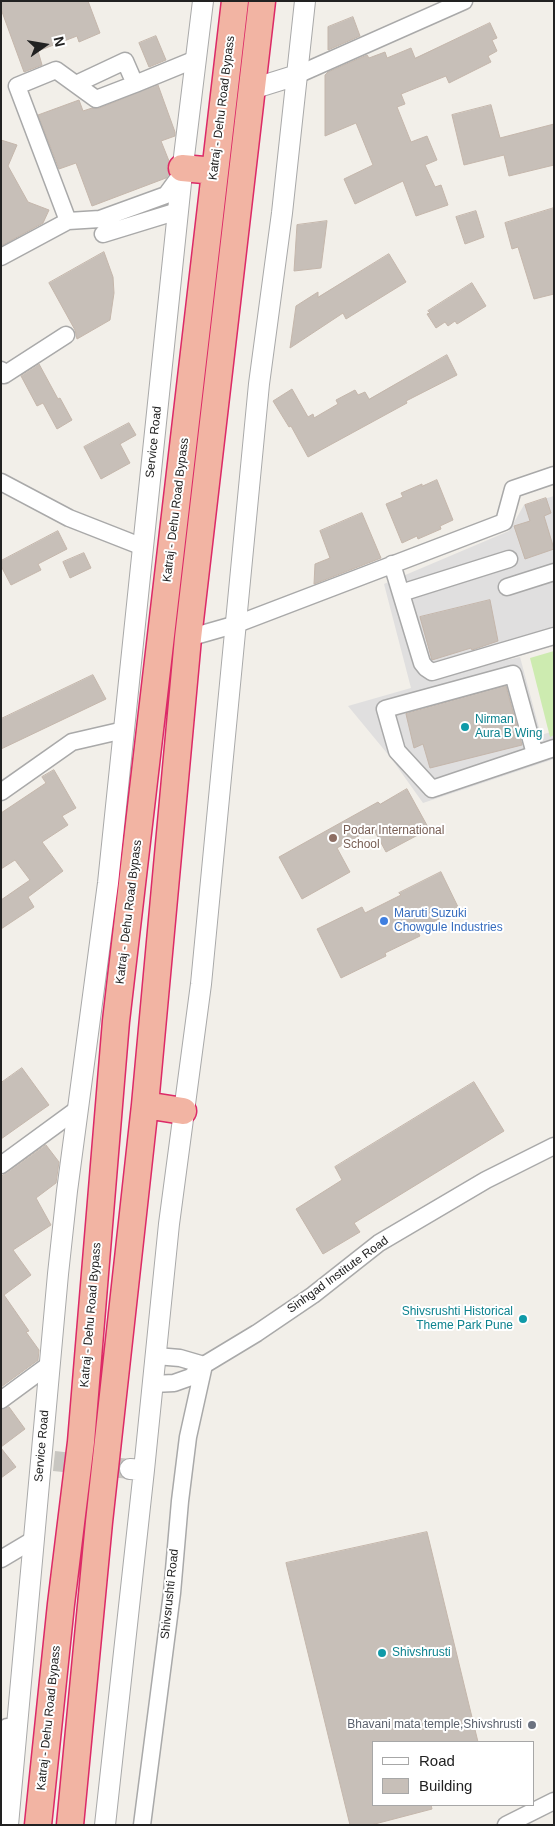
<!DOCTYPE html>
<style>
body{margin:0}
#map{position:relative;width:555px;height:1826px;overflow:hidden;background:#f2efe9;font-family:Arial,sans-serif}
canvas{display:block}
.frame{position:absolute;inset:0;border:2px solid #222;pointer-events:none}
.legend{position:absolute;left:372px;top:1741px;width:162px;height:65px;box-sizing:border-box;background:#fff;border:1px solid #a7a7a7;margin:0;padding:6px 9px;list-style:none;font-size:15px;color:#222}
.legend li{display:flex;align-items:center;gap:10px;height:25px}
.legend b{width:25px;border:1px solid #a7a7a7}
.north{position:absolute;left:20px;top:20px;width:50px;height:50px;-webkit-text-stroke:4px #fff;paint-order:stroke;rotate:77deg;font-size:14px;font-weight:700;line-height:20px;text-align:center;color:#222}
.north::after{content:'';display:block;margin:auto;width:18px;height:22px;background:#222;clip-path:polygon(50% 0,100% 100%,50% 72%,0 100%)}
</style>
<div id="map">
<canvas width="555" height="1826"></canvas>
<div class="frame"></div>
<ul class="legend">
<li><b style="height:6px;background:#fff"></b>Road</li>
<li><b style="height:14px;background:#c7bfb8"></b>Building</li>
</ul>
<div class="north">N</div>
</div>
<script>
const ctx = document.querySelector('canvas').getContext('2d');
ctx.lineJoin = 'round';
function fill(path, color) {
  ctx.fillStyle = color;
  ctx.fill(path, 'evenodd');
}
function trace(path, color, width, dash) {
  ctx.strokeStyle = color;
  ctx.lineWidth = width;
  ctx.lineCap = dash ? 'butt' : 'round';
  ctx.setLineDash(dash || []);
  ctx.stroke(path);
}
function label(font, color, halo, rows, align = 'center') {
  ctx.font = font + ' Arial,sans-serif';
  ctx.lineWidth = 4;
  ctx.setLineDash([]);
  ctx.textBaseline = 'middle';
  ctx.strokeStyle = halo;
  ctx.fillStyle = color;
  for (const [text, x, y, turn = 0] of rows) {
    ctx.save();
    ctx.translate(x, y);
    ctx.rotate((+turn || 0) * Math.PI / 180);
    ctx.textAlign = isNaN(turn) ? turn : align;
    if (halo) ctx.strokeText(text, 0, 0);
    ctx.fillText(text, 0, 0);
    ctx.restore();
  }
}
fill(new Path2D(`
 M 554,496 L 554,646 L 502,661 L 520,657 L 541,735 L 554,731 L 554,759 L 423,803 L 391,758 L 348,706 L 411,688 L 384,584 L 509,531 L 524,505 Z`), '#e0dfdf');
fill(new Path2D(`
 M 554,651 L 554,735 L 550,737 L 530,658 Z`), '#cdebb0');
const building = new Path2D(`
 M 1,1 L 88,1 L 100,33 L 79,42 L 77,36 L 38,51 L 42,65 L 24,72 L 1,9 Z
 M 353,17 L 360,36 L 328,50 L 328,27 Z
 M 490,23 L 497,38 L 492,40 L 497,51 L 488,56 L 491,62 L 449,83 L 446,76 L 401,94 L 405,104 L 397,107 L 411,142 L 427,136 L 437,160 L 425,165 L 435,187 L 441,185 L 448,205 L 416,216 L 403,181 L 355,204 L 344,179 L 373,165 L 356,123 L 325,136 L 325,75 L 328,72 L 367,55 L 369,58 L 385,52 L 387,58 L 411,48 L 415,58 Z
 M 156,36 L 166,60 L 149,67 L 139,43 Z
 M 158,85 L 175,132 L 175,136 L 161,141 L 169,161 L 167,167 L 169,174 L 166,178 L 92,206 L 76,163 L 59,169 L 38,115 L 79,100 L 83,111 L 92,108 L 99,108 Z
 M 491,105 L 500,138 L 554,124 L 554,165 L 509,176 L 504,155 L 464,165 L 452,115 Z
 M 1,140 L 17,145 L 8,166 L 28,202 L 49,210 L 43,223 L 1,246 Z
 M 554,208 L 554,294 L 534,299 L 518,247 L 512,249 L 505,223 Z
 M 476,211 L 484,237 L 465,244 L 456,217 Z
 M 327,221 L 321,268 L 294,271 L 297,225 Z
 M 104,252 L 113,277 L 114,293 L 110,320 L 77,339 L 75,330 L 49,283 Z
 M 389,254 L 406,282 L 346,319 L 343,313 L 290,348 L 296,306 L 318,292 L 318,297 Z
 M 472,283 L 486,306 L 457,324 L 455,321 L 448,326 L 445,322 L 436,328 L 427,314 L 430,313 L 428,311 Z
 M 447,355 L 457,375 L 406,401 L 407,403 L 308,457 L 291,426 L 289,427 L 273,401 L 292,389 L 308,417 L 313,414 L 314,418 L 338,404 L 336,400 L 355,390 L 358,395 L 365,392 L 369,399 Z
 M 39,364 L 58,399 L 60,398 L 72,420 L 57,429 L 43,403 L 37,406 L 21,376 Z
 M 129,423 L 136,435 L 120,444 L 130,463 L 101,479 L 84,447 Z
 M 437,480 L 453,520 L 440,526 L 441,529 L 418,539 L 417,536 L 402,543 L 386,504 L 403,497 L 401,493 L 422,484 L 422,486 Z
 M 546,498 L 551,513 L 544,516 L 554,549 L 525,559 L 514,526 L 530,521 L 525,505 Z
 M 362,513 L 381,558 L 314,584 L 315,564 L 330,558 L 320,531 Z
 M 58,531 L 67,549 L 38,564 L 41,570 L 11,585 L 1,566 L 1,561 Z
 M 84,553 L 91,568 L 70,578 L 63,562 Z
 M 490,600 L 498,641 L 472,650 L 471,648 L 432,660 L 420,617 Z
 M 93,675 L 106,699 L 1,749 L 1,719 Z
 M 506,686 L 522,745 L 430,768 L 423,744 L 414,748 L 406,714 Z
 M 54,770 L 76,808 L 62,816 L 68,825 L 42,842 L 63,871 L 28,897 L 34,907 L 1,929 L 1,900 L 30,880 L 15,860 L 1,869 L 1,813 L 46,783 L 42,777 Z
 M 407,789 L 429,829 L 386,852 L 373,828 L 337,848 L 350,872 L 302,899 L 279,857 L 378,802 L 380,804 Z
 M 441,872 L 459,909 L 417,930 L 420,936 L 385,953 L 386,956 L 341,978 L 317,929 L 362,907 L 365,913 L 401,895 L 399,893 Z
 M 22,1068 L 49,1105 L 1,1139 L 1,1083 Z
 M 474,1082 L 504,1131 L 354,1223 L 360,1232 L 323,1254 L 296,1209 L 342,1180 L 335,1167 Z
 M 46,1145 L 59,1162 L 56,1183 L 36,1198 L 51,1225 L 13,1250 L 31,1275 L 4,1295 L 29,1331 L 26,1332 L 39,1350 L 38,1360 L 1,1387 L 1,1177 Z
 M 9,1407 L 25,1429 L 1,1447 L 1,1410 Z
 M 1,1448 L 16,1467 L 1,1478 Z
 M 427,1532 L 478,1742 L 374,1742 L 374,1805 L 431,1805 L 432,1809 L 371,1825 L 350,1825 L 286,1563 Z`);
fill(building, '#c7bfb8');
trace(building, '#c4b6ab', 1);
trace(new Path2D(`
 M 54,1461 L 130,1469`), '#c8c6c1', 20, [20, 10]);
const minor = new Path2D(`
 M 297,75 L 464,1
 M 76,84 L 125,61 L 135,84 L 196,59
 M 135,84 L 96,99 L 56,70 L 17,86 L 68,221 L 100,219 L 166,195 L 182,173
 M 103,234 L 178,211
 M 1,257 L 68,221
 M 1,370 L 4,375 L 66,335
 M 1,482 L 69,518 L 143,547
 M 392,564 L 422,663 L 426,668 L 432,672 L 554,636
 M 507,587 L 554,572
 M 401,593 L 509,559
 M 188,638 L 237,624 L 504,522 L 513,489 L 554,475
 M 535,754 L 513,674 L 385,709 L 397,751 L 432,789 L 554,748
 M 1,792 L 72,742 L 124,730
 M 1,1165 L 79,1108
 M 156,1356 L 180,1358 L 204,1365
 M 153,1384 L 174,1383 L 191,1377 L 204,1365 L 257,1333 L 313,1295 L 379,1243 L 486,1180 L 554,1146
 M 1,1400 L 50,1364
 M 1,1559 L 33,1540
 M 1,1780 L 7,1727
 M 142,1825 L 172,1593 L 180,1501 L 188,1437 L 204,1365
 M 506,1825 L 554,1801`);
const tertiary = new Path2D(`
 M 252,89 L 297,75
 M 130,1469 L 144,1470 L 169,1224 L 201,984 L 259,384 L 282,213 L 305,1
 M 8,1825 L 58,1274 L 67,1191 L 108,883 L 182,173 L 203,1
 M 105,1825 L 144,1470`);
const trunk = new Path2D(`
 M 182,168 L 215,171
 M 145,1105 L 183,1111
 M 38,1825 L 61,1604 L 81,1442 L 116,1021 L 235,1
 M 70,1825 L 99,1522 L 145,1105 L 188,638 L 262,1`);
trace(minor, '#a9a9a9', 19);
trace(tertiary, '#a9a9a9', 22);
trace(trunk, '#dc2a67', 29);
trace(minor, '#fff', 16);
trace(tertiary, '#fff', 20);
trace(trunk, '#f2b4a3', 26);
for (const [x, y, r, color] of [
 [465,727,5,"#0f9aa8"],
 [333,838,5,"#8d6e63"],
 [384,921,5,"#3f7fe0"],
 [523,1319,5,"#0f9aa8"],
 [382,1653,5,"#0f9aa8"],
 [532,1725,5,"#6b7280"]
]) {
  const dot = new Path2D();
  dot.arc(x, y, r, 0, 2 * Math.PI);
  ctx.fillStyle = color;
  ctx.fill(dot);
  trace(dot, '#fff', 2);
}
label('12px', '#222', '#fff', [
 ["Katraj - Dehu Road Bypass",222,108,-83],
 ["Service Road",154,442,-84],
 ["Katraj - Dehu Road Bypass",176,510,-83],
 ["Katraj - Dehu Road Bypass",129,912,-83],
 ["Sinhgad Institute Road",338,1275,-36],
 ["Katraj - Dehu Road Bypass",91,1315,-85],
 ["Service Road",42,1446,-85],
 ["Shivsrushti Road",170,1594,-84],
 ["Katraj - Dehu Road Bypass",49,1718,-84]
]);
label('12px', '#0d838f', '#fff', [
 ["Nirman",475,720],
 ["Aura B Wing",475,734],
 ["Shivsrushti Historical",513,1312,"right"],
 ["Theme Park Pune",513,1326,"right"],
 ["Shivshrusti",392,1653]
], 'left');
label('12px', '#785e54', '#fff', [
 ["Podar International",343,831],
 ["School",343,845]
], 'left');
label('12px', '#366cbe', '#fff', [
 ["Maruti Suzuki",394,914],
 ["Chowgule Industries",394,928]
], 'left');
label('12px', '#5b616d', '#fff', [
 ["Bhavani mata temple,Shivshrusti",522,1725]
], 'right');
</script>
